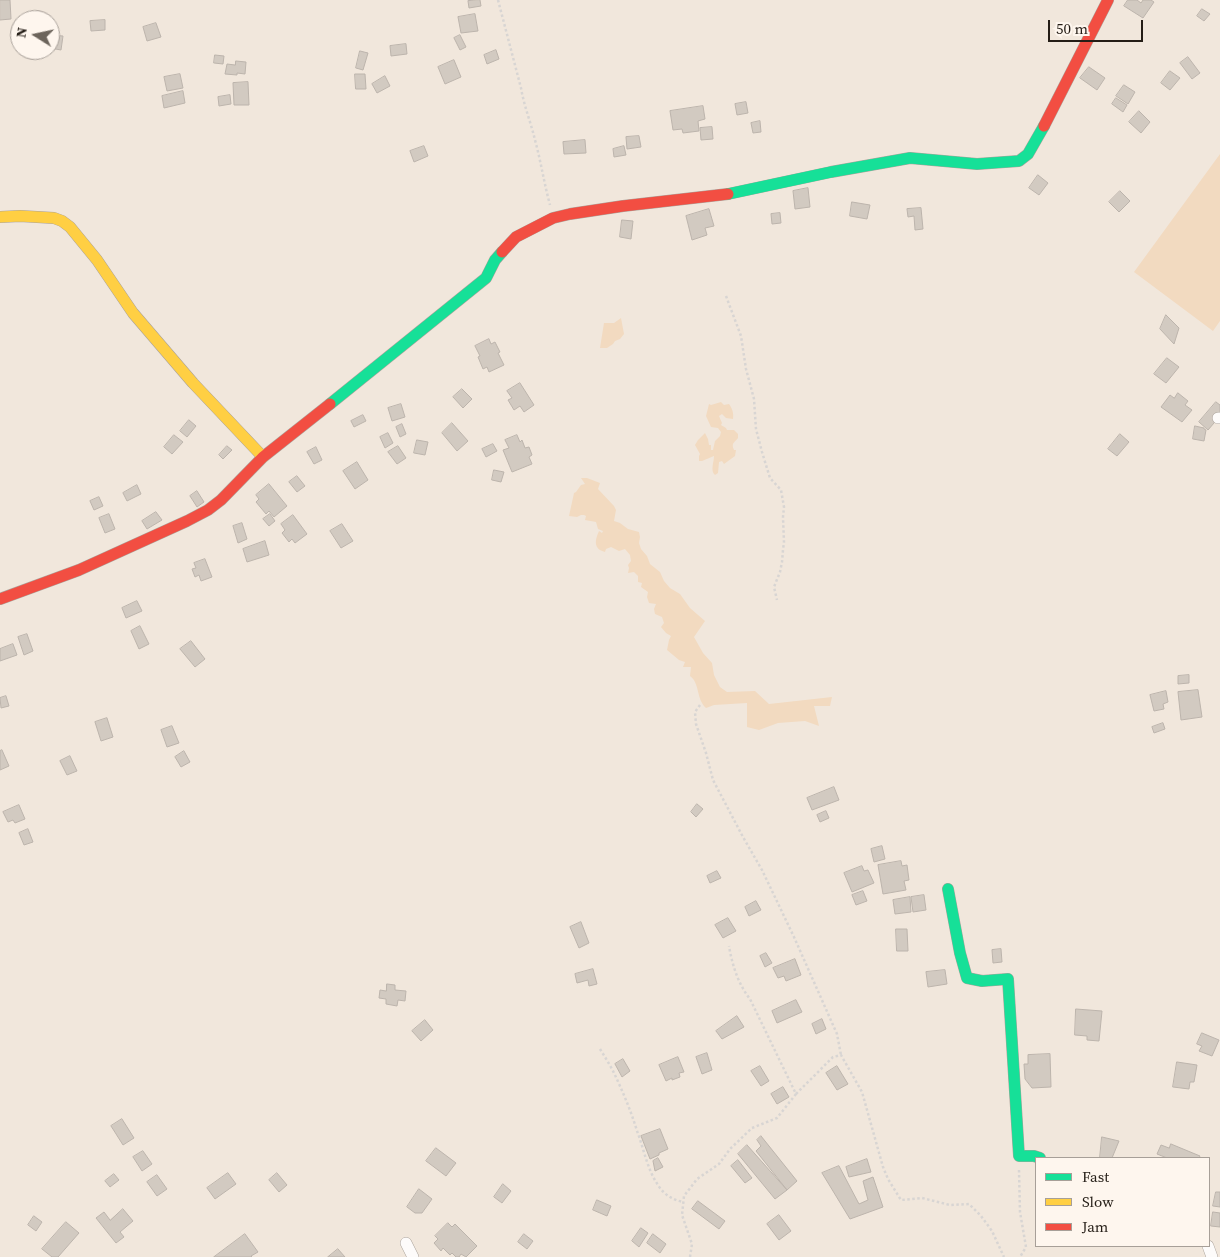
<!DOCTYPE html>
<style>
body{margin:0}
#map{position:relative;width:1220px;height:1257px;overflow:hidden;background:#f1e7dc;font-family:"Source Serif 4",serif}
canvas{display:block}
.legend{position:absolute;left:1035px;top:1157px;width:175px;height:90px;box-sizing:border-box;background:#fef6ee;border:1px solid #a79f98;margin:0;padding:6px 9px;list-style:none;font-size:15px;color:#241d16}
.legend li{display:flex;align-items:center;gap:10px;height:25px}
.legend b{width:25px;border:1px solid #a79f98}
.north{position:absolute;left:10px;top:10px;width:50px;height:50px;box-sizing:border-box;background:#fef6ee;border:1px solid #a79f98;border-radius:50%;rotate:280deg;font-size:14px;font-weight:700;line-height:20px;text-align:center;color:#241d16}
.north::after{content:'';display:block;margin:auto;width:18px;height:22px;background:#6c645b;clip-path:polygon(50% 0,100% 100%,50% 72%,0 100%)}
.scale{position:absolute;left:1048px;top:20px;width:95px;height:22px;box-sizing:border-box;border:2px solid #241d16;border-top:0;padding-left:6px;font-size:15px;line-height:18px;white-space:nowrap;color:#241d16;-webkit-text-stroke:4px #fef6ee;paint-order:stroke}
</style>
<div id="map">
<canvas width="1220" height="1257"></canvas>
<ul class="legend">
<li><b style="height:6px;background:#16e098"></b>Fast</li>
<li><b style="height:6px;background:#ffcf43"></b>Slow</li>
<li><b style="height:6px;background:#f24e42"></b>Jam</li>
</ul>
<div class="north">N</div>
<div class="scale">50 m</div>
</div>
<script>
const ctx = document.querySelector('canvas').getContext('2d');
ctx.lineJoin = 'round';
function fill(path, color) {
  ctx.fillStyle = color;
  ctx.fill(path, 'evenodd');
}
function trace(path, color, width, dash) {
  ctx.strokeStyle = color;
  ctx.lineWidth = width;
  ctx.lineCap = dash ? 'butt' : 'round';
  ctx.setLineDash(dash || []);
  ctx.stroke(path);
}
fill(new Path2D(`
 M 1220,154 L 1220,321 L 1213,331 L 1134,272 Z
 M 621,318 L 624,334 L 620,339 L 615,341 L 613,344 L 607,348 L 600,348 L 604,323 L 614,323 Z
 M 721,402 L 724,405 L 729,404 C 732,408 734,413 733,419 L 726,418 L 722,414 L 719,416 L 722,423 L 721,425 L 726,428 L 727,430 L 734,430 L 738,434 L 738,438 C 734,443 731,443 734,450 L 736,450 L 735,456 L 724,464 L 722,461 L 719,462 L 718,473 L 715,475 C 710,471 714,462 714,456 L 702,461 L 699,461 L 699,456 L 700,454 L 695,445 L 698,440 L 705,433 L 708,439 L 709,445 L 711,445 L 711,450 L 713,450 L 715,441 L 720,436 L 721,432 L 718,428 L 711,427 L 706,416 L 709,404 L 711,405 Z
 M 581,478 L 587,478 L 600,483 L 598,489 L 614,506 L 616,510 L 614,521 L 620,523 L 628,529 L 639,532 L 640,537 L 639,543 L 641,549 L 647,556 L 650,564 L 660,572 L 664,581 L 670,588 L 680,594 L 690,608 L 705,621 L 694,637 L 703,653 L 712,663 L 714,675 L 720,687 L 727,692 L 755,691 L 769,704 L 832,697 L 830,706 L 814,706 L 819,726 L 805,721 L 778,723 L 759,730 L 747,727 L 747,703 L 714,705 L 706,708 C 696,699 700,683 690,676 L 691,667 L 683,667 L 685,662 L 679,660 L 667,650 L 669,640 L 671,636 L 666,633 L 661,627 L 664,623 L 662,617 L 655,614 L 654,609 L 656,604 L 649,603 L 647,597 L 648,592 L 641,587 L 642,583 L 638,582 L 638,576 L 634,572 L 628,573 L 629,568 L 628,565 L 631,561 L 630,555 L 625,549 L 619,551 L 611,547 L 606,549 L 605,552 C 593,549 595,540 599,531 L 602,533 L 603,531 L 598,529 L 596,522 L 585,520 L 586,516 L 584,515 L 581,515 L 577,517 L 569,516 L 574,493 L 576,492 L 581,485 L 585,484 Z`), '#f2dac0');
const building = new Path2D(`
 M 0,0 L 10,0 L 11,19 L 0,20 Z
 M 480,0 L 481,6 L 469,8 L 468,1 Z
 M 1128,0 L 1137,0 L 1141,3 L 1143,0 L 1151,0 L 1154,2 L 1143,18 L 1124,6 Z
 M 1202,9 L 1210,14 L 1204,21 L 1197,16 Z
 M 475,14 L 478,31 L 461,33 L 458,17 Z
 M 105,20 L 105,30 L 91,31 L 90,21 Z
 M 156,23 L 161,37 L 147,41 L 143,27 Z
 M 51,35 L 63,36 L 61,50 L 50,48 Z
 M 460,35 L 466,47 L 460,50 L 454,38 Z
 M 406,44 L 407,54 L 391,56 L 390,46 Z
 M 496,50 L 499,59 L 487,64 L 484,55 Z
 M 360,51 L 368,53 L 363,70 L 356,68 Z
 M 215,55 L 224,56 L 223,64 L 214,63 Z
 M 1188,57 L 1200,73 L 1192,79 L 1180,63 Z
 M 454,60 L 461,77 L 445,84 L 438,67 Z
 M 236,61 L 246,62 L 245,74 L 237,73 L 237,75 L 225,74 L 227,64 L 235,65 Z
 M 1089,67 L 1105,78 L 1097,90 L 1080,78 Z
 M 1170,71 L 1180,78 L 1170,90 L 1161,83 Z
 M 180,74 L 183,88 L 167,91 L 164,77 Z
 M 355,74 L 365,74 L 366,89 L 356,89 Z
 M 385,76 L 390,86 L 377,93 L 372,84 Z
 M 248,82 L 249,105 L 234,105 L 233,83 Z
 M 1124,85 L 1135,92 L 1128,104 L 1116,96 Z
 M 183,91 L 185,103 L 164,108 L 162,96 Z
 M 230,95 L 231,104 L 219,106 L 218,97 Z
 M 1116,98 L 1127,105 L 1123,112 L 1112,104 Z
 M 746,102 L 748,113 L 737,115 L 735,104 Z
 M 703,106 L 705,119 L 698,121 L 699,131 L 683,133 L 682,129 L 673,130 L 670,111 Z
 M 1139,111 L 1150,122 L 1141,133 L 1129,122 Z
 M 760,121 L 761,132 L 753,133 L 751,123 Z
 M 712,127 L 713,139 L 701,140 L 700,128 Z
 M 639,136 L 641,147 L 627,149 L 626,137 Z
 M 585,140 L 586,153 L 564,154 L 563,142 Z
 M 424,146 L 428,156 L 414,162 L 410,151 Z
 M 624,146 L 626,155 L 614,157 L 613,149 Z
 M 1038,175 L 1048,183 L 1039,195 L 1029,188 Z
 M 808,188 L 810,207 L 795,209 L 793,191 Z
 M 1120,191 L 1130,201 L 1119,212 L 1109,202 Z
 M 852,202 L 870,205 L 867,219 L 850,216 Z
 M 921,208 L 923,229 L 915,230 L 914,216 L 908,217 L 907,209 Z
 M 709,209 L 714,226 L 705,228 L 707,235 L 692,240 L 686,216 Z
 M 780,213 L 781,223 L 772,224 L 771,214 Z
 M 622,220 L 633,221 L 631,239 L 620,237 Z
 M 1166,315 L 1179,328 L 1174,344 L 1160,329 Z
 M 489,339 L 491,344 L 495,342 L 500,352 L 498,353 L 504,365 L 489,372 L 487,367 L 483,369 L 478,357 L 480,356 L 475,346 Z
 M 1167,358 L 1179,367 L 1166,383 L 1154,374 Z
 M 520,383 L 534,405 L 524,412 L 520,406 L 514,410 L 508,400 L 512,398 L 507,391 Z
 M 462,389 L 472,399 L 463,408 L 453,397 Z
 M 1178,393 L 1188,401 L 1185,405 L 1192,410 L 1182,422 L 1161,407 L 1170,395 L 1174,398 Z
 M 1216,402 L 1220,405 L 1220,416 L 1208,430 L 1199,422 Z
 M 401,404 L 405,417 L 392,421 L 388,408 Z
 M 363,415 L 366,421 L 354,427 L 351,421 Z
 M 189,420 L 196,426 L 187,437 L 180,431 Z
 M 452,423 L 468,441 L 457,451 L 442,433 Z
 M 402,424 L 406,434 L 400,437 L 396,427 Z
 M 1195,426 L 1204,428 L 1204,429 L 1206,430 L 1204,441 L 1193,439 Z
 M 388,433 L 393,443 L 385,448 L 380,437 Z
 M 1120,434 L 1129,442 L 1117,456 L 1108,449 Z
 M 174,435 L 183,442 L 172,454 L 164,447 Z
 M 517,435 L 520,442 L 522,440 L 525,448 L 529,447 L 532,455 L 529,457 L 532,464 L 512,472 L 503,450 L 509,448 L 505,440 Z
 M 417,440 L 428,442 L 425,455 L 414,453 Z
 M 493,444 L 497,451 L 486,457 L 482,449 Z
 M 227,446 L 232,450 L 223,459 L 219,455 Z
 M 398,446 L 406,458 L 397,464 L 388,452 Z
 M 316,447 L 322,460 L 314,464 L 307,452 Z
 M 357,462 L 368,480 L 355,489 L 343,471 Z
 M 494,470 L 504,472 L 501,482 L 492,480 Z
 M 297,476 L 305,486 L 297,492 L 289,482 Z
 M 269,484 L 287,506 L 274,517 L 269,511 L 266,514 L 256,502 L 259,499 L 256,495 Z
 M 137,485 L 141,494 L 127,501 L 123,493 Z
 M 197,491 L 204,502 L 197,507 L 190,496 Z
 M 99,497 L 103,506 L 94,510 L 90,501 Z
 M 156,512 L 162,520 L 147,529 L 142,521 Z
 M 109,514 L 115,529 L 105,533 L 99,518 Z
 M 270,514 L 275,521 L 269,526 L 263,519 Z
 M 293,515 L 307,534 L 295,543 L 292,539 L 289,542 L 282,533 L 285,530 L 281,524 Z
 M 242,523 L 247,539 L 238,543 L 233,526 Z
 M 342,524 L 353,541 L 341,548 L 330,531 Z
 M 265,541 L 269,555 L 247,562 L 243,549 Z
 M 205,559 L 212,577 L 201,581 L 199,575 L 195,577 L 192,569 L 196,568 L 194,563 Z
 M 137,601 L 142,611 L 126,618 L 122,608 Z
 M 140,626 L 149,644 L 139,649 L 131,631 Z
 M 27,634 L 33,651 L 24,655 L 18,637 Z
 M 191,641 L 205,659 L 195,667 L 180,649 Z
 M 13,644 L 17,655 L 0,661 L 0,649 Z
 M 1189,675 L 1189,683 L 1178,684 L 1178,676 Z
 M 1198,690 L 1202,717 L 1181,720 L 1178,692 Z
 M 1166,691 L 1168,702 L 1163,704 L 1164,709 L 1154,711 L 1150,695 Z
 M 6,696 L 9,706 L 1,708 L 0,698 Z
 M 107,718 L 113,737 L 101,741 L 95,722 Z
 M 1163,723 L 1165,729 L 1154,733 L 1152,727 Z
 M 172,726 L 179,743 L 167,747 L 161,730 Z
 M 2,750 L 9,766 L 0,770 L 0,751 Z
 M 184,751 L 190,762 L 181,767 L 175,757 Z
 M 70,756 L 77,771 L 67,775 L 60,761 Z
 M 834,787 L 839,800 L 812,810 L 807,798 Z
 M 697,804 L 703,809 L 696,817 L 691,812 Z
 M 19,805 L 25,819 L 15,823 L 13,820 L 8,822 L 3,812 Z
 M 826,811 L 829,818 L 820,822 L 817,815 Z
 M 28,829 L 33,842 L 24,845 L 19,833 Z
 M 882,846 L 885,859 L 874,862 L 871,849 Z
 M 901,861 L 902,866 L 907,865 L 909,880 L 904,881 L 906,890 L 883,894 L 878,865 Z
 M 862,866 L 864,871 L 868,870 L 874,883 L 852,892 L 844,873 Z
 M 717,871 L 721,878 L 710,883 L 707,876 Z
 M 863,891 L 867,901 L 856,905 L 852,895 Z
 M 924,895 L 926,910 L 913,912 L 911,897 Z
 M 910,897 L 911,912 L 895,914 L 893,900 Z
 M 756,901 L 761,910 L 749,916 L 745,907 Z
 M 728,918 L 736,931 L 723,938 L 715,925 Z
 M 581,922 L 589,943 L 579,948 L 570,927 Z
 M 896,929 L 907,929 L 908,951 L 897,951 Z
 M 1001,949 L 1002,962 L 993,963 L 992,950 Z
 M 766,953 L 772,963 L 765,967 L 760,956 Z
 M 795,959 L 801,975 L 786,981 L 784,976 L 778,978 L 773,968 Z
 M 593,969 L 597,984 L 589,986 L 588,980 L 577,983 L 575,974 Z
 M 945,970 L 947,984 L 928,987 L 926,972 Z
 M 387,984 L 395,985 L 395,990 L 406,991 L 405,1001 L 398,1000 L 397,1006 L 386,1004 L 386,999 L 379,998 L 380,990 L 386,991 Z
 M 796,1000 L 802,1012 L 777,1023 L 772,1011 Z
 M 1076,1009 L 1102,1011 L 1099,1041 L 1087,1040 L 1087,1036 L 1075,1035 Z
 M 737,1016 L 744,1027 L 722,1039 L 716,1031 Z
 M 822,1019 L 826,1029 L 816,1034 L 812,1024 Z
 M 425,1020 L 433,1030 L 421,1041 L 412,1031 Z
 M 1202,1033 L 1219,1040 L 1212,1056 L 1199,1051 L 1202,1046 L 1197,1044 Z
 M 707,1053 L 712,1070 L 702,1074 L 696,1057 Z
 M 1050,1054 L 1051,1087 L 1032,1088 L 1025,1079 L 1024,1064 L 1028,1064 L 1028,1055 Z
 M 678,1057 L 684,1072 L 679,1073 L 680,1077 L 672,1080 L 672,1078 L 666,1081 L 659,1065 Z
 M 623,1059 L 630,1071 L 622,1077 L 615,1064 Z
 M 1177,1062 L 1197,1065 L 1194,1082 L 1190,1082 L 1189,1089 L 1173,1087 Z
 M 760,1066 L 769,1081 L 761,1086 L 751,1071 Z
 M 837,1066 L 848,1084 L 837,1090 L 826,1073 Z
 M 783,1087 L 789,1097 L 777,1104 L 771,1094 Z
 M 122,1119 L 134,1138 L 123,1145 L 111,1126 Z
 M 660,1129 L 668,1149 L 659,1153 L 659,1155 L 650,1159 L 641,1136 Z
 M 761,1136 L 797,1181 L 787,1190 L 756,1151 L 761,1146 L 757,1140 Z
 M 1102,1137 L 1119,1141 L 1112,1158 L 1100,1158 Z
 M 1171,1144 L 1200,1156 L 1199,1158 L 1167,1158 L 1157,1154 L 1161,1145 L 1169,1148 Z
 M 747,1145 L 787,1190 L 775,1199 L 738,1154 Z
 M 436,1148 L 456,1163 L 446,1176 L 426,1161 Z
 M 143,1151 L 152,1164 L 142,1171 L 133,1157 Z
 M 658,1158 L 663,1167 L 655,1171 L 653,1161 Z
 M 867,1159 L 871,1172 L 849,1177 L 846,1167 Z
 M 738,1160 L 752,1178 L 745,1183 L 731,1166 Z
 M 839,1166 L 859,1204 L 868,1200 L 863,1181 L 873,1177 L 883,1207 L 850,1219 L 822,1173 Z
 M 228,1173 L 236,1184 L 215,1199 L 207,1188 Z
 M 277,1173 L 287,1185 L 279,1192 L 269,1180 Z
 M 114,1174 L 119,1180 L 110,1187 L 105,1181 Z
 M 157,1175 L 167,1189 L 157,1196 L 147,1182 Z
 M 503,1184 L 511,1191 L 502,1203 L 494,1197 Z
 M 419,1189 L 432,1199 L 422,1213 L 415,1213 L 407,1207 Z
 M 1216,1192 L 1220,1192 L 1220,1207 L 1213,1206 Z
 M 597,1200 L 611,1206 L 607,1216 L 593,1210 Z
 M 698,1201 L 725,1221 L 719,1229 L 692,1209 Z
 M 123,1209 L 133,1221 L 120,1232 L 124,1237 L 116,1243 L 96,1218 L 104,1212 L 110,1220 Z
 M 1213,1212 L 1220,1213 L 1220,1227 L 1211,1226 Z
 M 779,1215 L 791,1231 L 779,1240 L 767,1224 Z
 M 34,1216 L 42,1222 L 36,1231 L 28,1225 Z
 M 66,1222 L 79,1233 L 58,1257 L 52,1257 L 42,1249 Z
 M 448,1223 L 452,1227 L 455,1224 L 477,1246 L 466,1257 L 461,1254 L 459,1257 L 456,1257 L 452,1253 L 450,1255 L 443,1248 L 441,1251 L 434,1243 L 438,1239 L 435,1236 Z
 M 641,1228 L 648,1233 L 639,1247 L 632,1241 Z
 M 245,1234 L 258,1252 L 251,1256 L 252,1257 L 214,1257 Z
 M 524,1234 L 533,1241 L 527,1249 L 518,1242 Z
 M 653,1234 L 666,1244 L 660,1253 L 647,1243 Z
 M 338,1249 L 345,1257 L 328,1257 Z`);
fill(building, '#d2cac1');
trace(building, '#bcb4ac', 1);
const street = new Path2D(`
 M 1218,418 L 1220,418
 M 406,1243 L 413,1257
 M 1208,1246 L 1212,1257`);
const fast = new Path2D(`
 M 728,194 L 831,172 L 910,158 L 977,164 L 1019,161 L 1028,154 L 1044,126
 M 330,404 L 486,278 L 495,260 L 502,252
 M 948,889 L 960,953 L 967,978 L 982,981 L 1008,979 L 1019,1156 L 1034,1156 L 1040,1158`);
const slow = new Path2D(`
 M 0,217 L 20,216 L 54,218 L 62,221 L 70,227 L 97,260 L 133,313 L 193,383 L 263,457`);
const jam = new Path2D(`
 M 1044,126 L 1108,0
 M 502,252 L 516,237 L 553,218 L 570,214 L 623,206 L 728,194
 M 0,599 L 79,570 L 187,521 L 208,510 L 221,500 L 263,457 L 330,404`);
trace(street, '#aaa29a', 12);
trace(fast, '#aaa29a', 12);
trace(slow, '#aaa29a', 12);
trace(jam, '#aaa29a', 12);
trace(new Path2D(`
 M 498,0 L 521,88 C 524,106 531,123 535,140 C 541,162 544,183 550,205
 M 726,296 L 741,336 L 746,369 L 754,399 L 756,429 L 762,452 L 770,478 L 781,490 L 784,507 L 783,517 L 784,542 L 783,550 L 782,562 L 780,572 L 774,587 L 777,600
 M 700,705 L 695,712 L 696,724 L 706,753 L 713,780 L 743,837 L 762,870 L 794,937 L 837,1034 L 841,1055
 M 600,1049 C 605,1057 610,1065 614,1073 C 623,1092 631,1111 637,1131 C 644,1149 647,1169 658,1185 C 663,1194 673,1200 683,1202
 M 796,1094 L 833,1057 L 841,1055 L 862,1092 L 883,1167 L 888,1179 L 901,1200 L 922,1198 L 950,1205 L 969,1204 L 981,1216 L 992,1231 L 1004,1257
 M 1019,1170 L 1020,1212 L 1026,1247 L 1020,1257
 M 690,1257 L 692,1244 L 682,1215 L 684,1196 L 697,1179 L 719,1164 L 730,1149 L 752,1128 L 777,1118 L 796,1094 L 750,999 C 738,984 732,964 729,946`), '#d8d5d3', 2.5, [2.5, 2.5]);
trace(street, '#fdfbfa', 11);
trace(fast, '#16e098', 11);
trace(slow, '#ffcf43', 11);
trace(jam, '#f24e42', 11);
</script>
